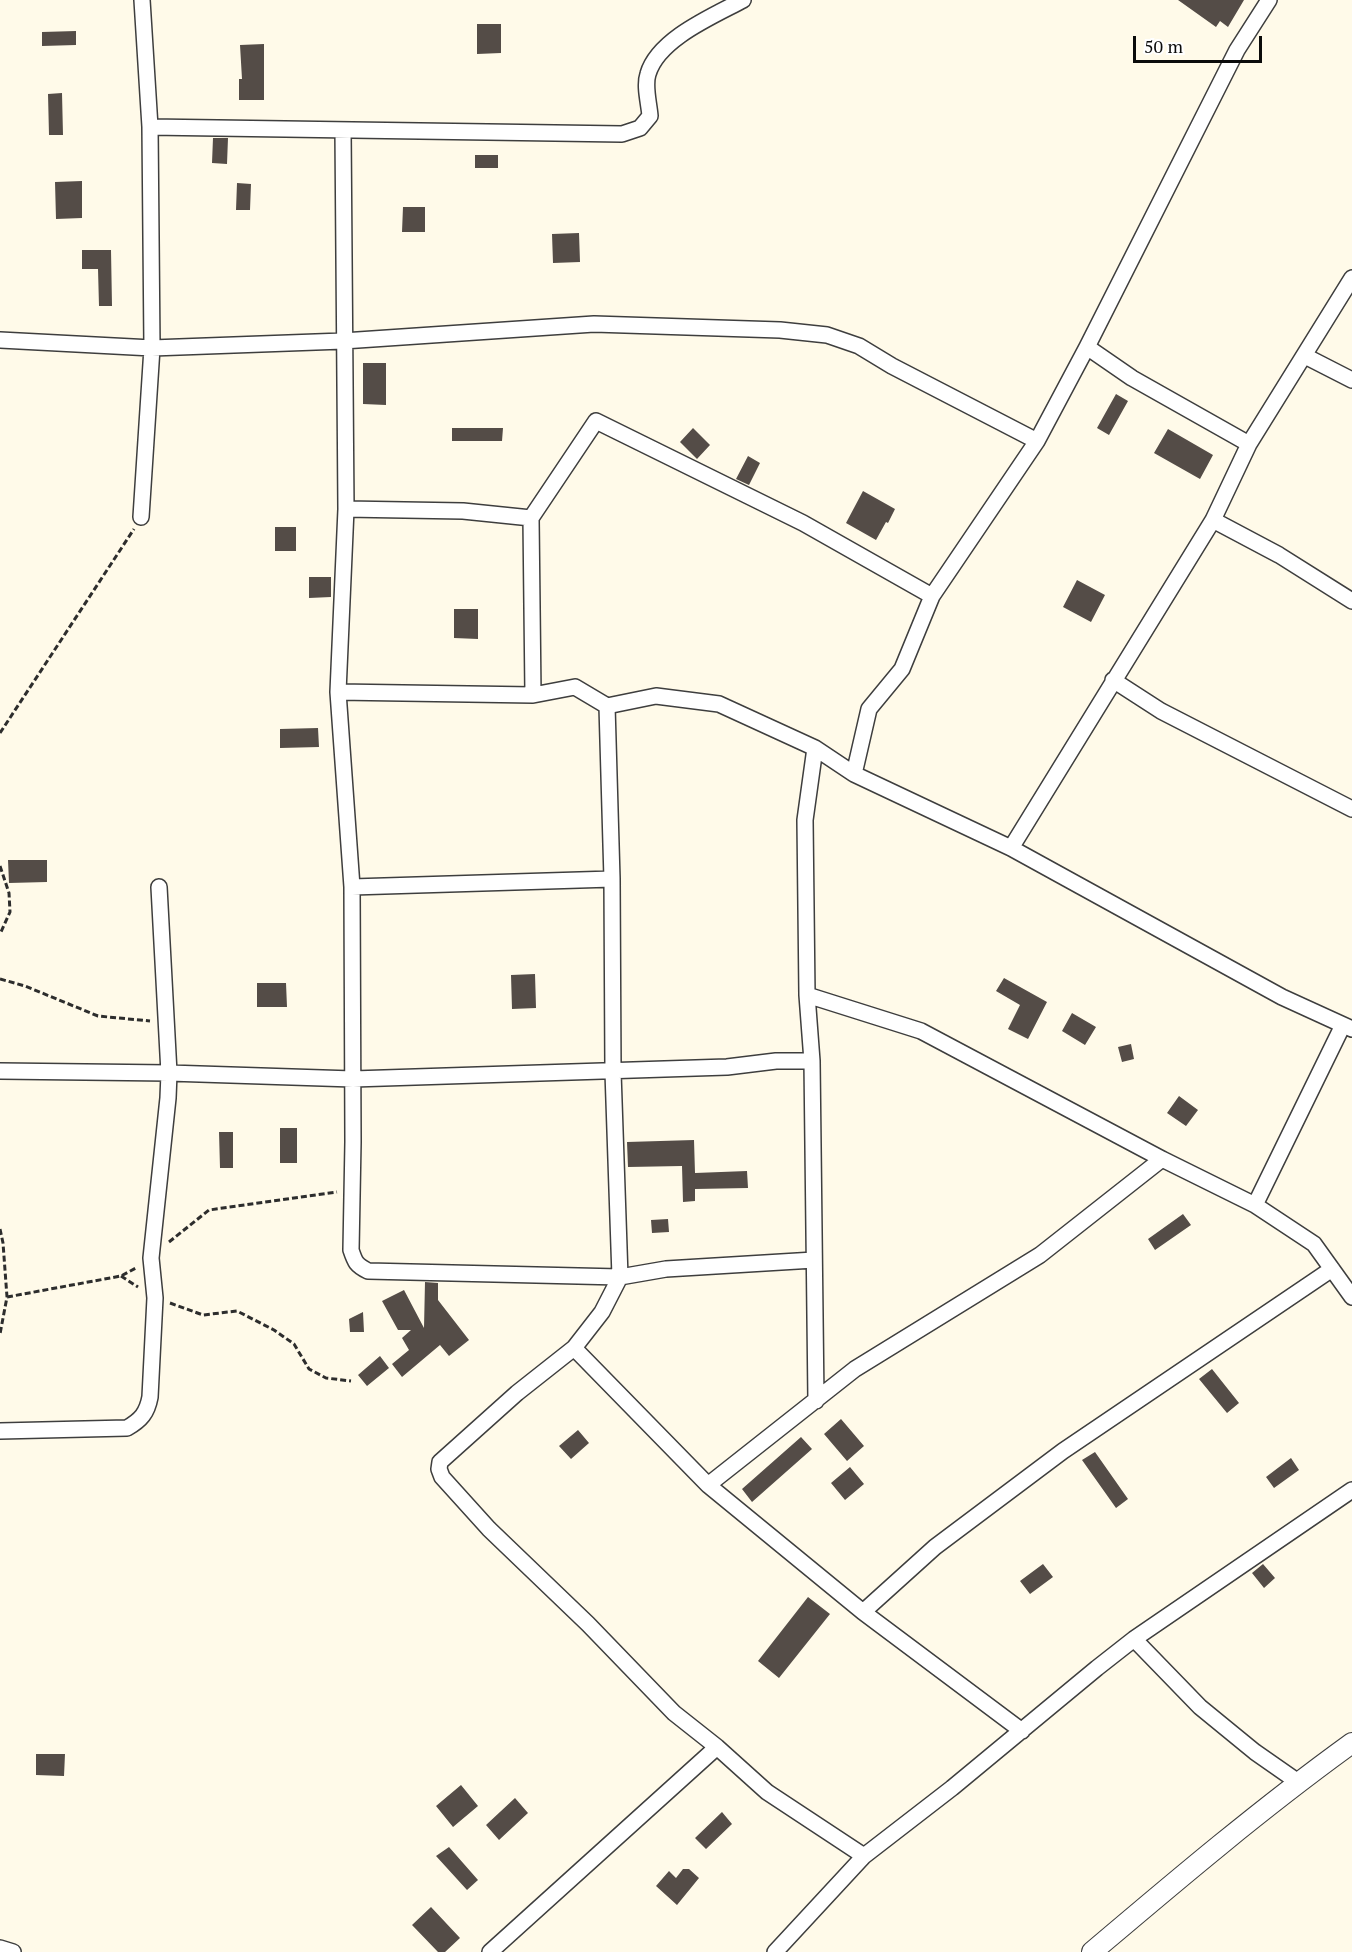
<!DOCTYPE html>
<style>
body{margin:0}
#map{position:relative;width:1352px;height:1952px;overflow:hidden;background:#fffae9;font-family:"PT Serif",serif}
canvas{display:block}
.scale{position:absolute;left:1133px;top:36px;width:129px;height:27px;box-sizing:border-box;border:3px solid #0b0b0b;border-top:0;padding-left:8px;font-size:18px;line-height:21px;white-space:nowrap;color:#0b0b0b;-webkit-text-stroke:4px #fff;paint-order:stroke}
</style>
<div id="map">
<canvas width="1352" height="1952"></canvas>
<div class="scale">50 m</div>
</div>
<script>
const ctx = document.querySelector('canvas').getContext('2d');
ctx.lineJoin = 'round';
function fill(path, color) {
  ctx.fillStyle = color;
  ctx.fill(path, 'evenodd');
}
function trace(path, color, width, dash) {
  ctx.strokeStyle = color;
  ctx.lineWidth = width;
  ctx.lineCap = dash ? 'butt' : 'round';
  ctx.setLineDash(dash || []);
  ctx.stroke(path);
}
fill(new Path2D(`
 M 1178,0 L 1244,0 L 1228,27 L 1220,21 L 1216,27 Z
 M 477,24 L 501,24 L 501,53 L 477,54 Z
 M 76,31 L 76,45 L 42,46 L 42,32 Z
 M 264,44 L 264,100 L 239,100 L 239,79 L 242,79 L 240,45 Z
 M 62,93 L 63,135 L 49,135 L 48,94 Z
 M 213,138 L 228,138 L 227,164 L 212,163 Z
 M 475,155 L 498,155 L 498,168 L 475,168 Z
 M 82,181 L 82,218 L 56,219 L 55,182 Z
 M 237,183 L 251,184 L 250,210 L 236,210 Z
 M 403,207 L 425,207 L 425,232 L 402,232 Z
 M 579,233 L 580,262 L 553,263 L 552,234 Z
 M 82,250 L 111,250 L 112,306 L 99,306 L 98,269 L 82,269 Z
 M 363,363 L 386,363 L 386,405 L 363,404 Z
 M 1116,394 L 1128,401 L 1109,435 L 1097,428 Z
 M 452,428 L 503,428 L 502,441 L 452,441 Z
 M 693,428 L 710,445 L 697,459 L 680,442 Z
 M 1168,429 L 1213,455 L 1200,479 L 1154,453 Z
 M 748,456 L 760,463 L 749,485 L 736,479 Z
 M 863,491 L 895,509 L 888,523 L 886,522 L 876,540 L 846,523 Z
 M 275,527 L 296,527 L 296,551 L 275,551 Z
 M 309,577 L 331,577 L 331,597 L 309,598 Z
 M 1077,580 L 1105,595 L 1091,622 L 1063,607 Z
 M 454,609 L 478,609 L 478,639 L 454,638 Z
 M 318,728 L 319,747 L 280,748 L 280,729 Z
 M 8,860 L 47,860 L 47,882 L 9,883 Z
 M 535,974 L 536,1008 L 512,1009 L 511,975 Z
 M 1004,978 L 1047,1002 L 1028,1039 L 1008,1029 L 1020,1005 L 996,991 Z
 M 257,983 L 286,983 L 287,1007 L 257,1007 Z
 M 1072,1013 L 1096,1027 L 1085,1045 L 1062,1031 Z
 M 1131,1044 L 1134,1059 L 1122,1062 L 1118,1047 Z
 M 1179,1096 L 1198,1110 L 1186,1126 L 1167,1113 Z
 M 280,1128 L 297,1128 L 297,1163 L 280,1163 Z
 M 219,1132 L 233,1132 L 233,1168 L 220,1168 Z
 M 694,1140 L 695,1173 L 747,1171 L 748,1188 L 695,1189 L 695,1201 L 683,1202 L 682,1166 L 628,1167 L 627,1142 Z
 M 1183,1214 L 1191,1225 L 1155,1250 L 1148,1239 Z
 M 668,1219 L 669,1232 L 652,1233 L 651,1220 Z
 M 425,1282 L 438,1283 L 438,1300 L 469,1340 L 449,1356 L 440,1345 L 402,1377 L 392,1364 L 409,1350 L 402,1338 L 411,1330 L 398,1330 L 382,1301 L 404,1290 L 424,1328 Z
 M 363,1312 L 364,1332 L 350,1332 L 349,1319 Z
 M 380,1356 L 389,1368 L 367,1386 L 358,1375 Z
 M 1212,1369 L 1239,1403 L 1227,1413 L 1199,1379 Z
 M 841,1419 L 864,1446 L 847,1461 L 824,1434 Z
 M 578,1430 L 589,1443 L 571,1459 L 559,1446 Z
 M 801,1437 L 812,1449 L 752,1502 L 742,1489 Z
 M 1095,1452 L 1128,1499 L 1116,1508 L 1082,1460 Z
 M 1291,1458 L 1299,1470 L 1274,1488 L 1266,1477 Z
 M 850,1467 L 864,1484 L 845,1500 L 831,1483 Z
 M 1043,1564 L 1053,1577 L 1030,1594 L 1020,1581 Z
 M 1263,1564 L 1275,1578 L 1264,1588 L 1252,1573 Z
 M 808,1597 L 830,1614 L 779,1678 L 758,1661 Z
 M 36,1754 L 65,1754 L 64,1776 L 36,1775 Z
 M 461,1785 L 478,1806 L 453,1827 L 436,1806 Z
 M 515,1798 L 528,1813 L 499,1840 L 486,1825 Z
 M 722,1812 L 732,1824 L 706,1849 L 695,1838 Z
 M 449,1847 L 478,1880 L 467,1890 L 436,1856 Z
 M 683,1869 L 689,1869 L 699,1878 L 677,1905 L 656,1886 L 669,1871 L 676,1878 Z
 M 431,1907 L 460,1938 L 445,1952 L 438,1952 L 412,1925 Z`), '#544c47');
const minor = new Path2D(`
 M 150,127 L 622,134 L 640,128 L 650,116 C 649,103 644,86 648,74 C 658,39 713,16 743,0
 M 343,130 L 346,509 L 338,692 L 352,887 L 353,1142 L 351,1250 C 355,1262 356,1265 368,1271 L 620,1277 L 666,1269 L 814,1260
 M 0,340 L 152,348 L 343,341 L 594,324 L 780,330 L 827,335 L 859,346 L 892,366 L 1037,441
 M 1087,347 L 1132,378 L 1249,444
 M 1305,356 L 1352,380
 M 346,509 L 463,511 L 531,518
 M 141,517 L 152,348 L 150,127 L 142,0
 M 1213,520 L 1279,555 L 1352,601
 M 1113,680 L 1161,711 L 1352,809
 M 338,692 L 533,695 L 575,687 L 607,706 L 656,696 L 719,704 L 815,748 L 854,774 L 1011,848 L 1282,997 L 1352,1029
 M 533,695 L 531,518 L 596,421 L 803,523 L 932,596
 M 607,706 L 612,879 L 613,1072 L 620,1277 L 602,1312 L 574,1348 L 517,1393 L 440,1462 L 439,1469 L 442,1477 L 489,1529 L 588,1624 L 674,1713 L 717,1747 L 767,1792 L 864,1856
 M 815,748 L 805,820 L 807,995 L 812,1061 L 816,1401
 M 854,774 L 869,709 L 902,669 L 932,596 L 1037,441 L 1087,347 L 1237,50 L 1269,0
 M 1011,848 L 1213,520 L 1249,444 L 1352,278
 M 352,887 L 612,879
 M 807,995 L 921,1031 L 1162,1159 L 1255,1205 L 1314,1244 L 1352,1297
 M 0,1071 L 169,1073 L 353,1079 L 727,1067 L 776,1061 L 812,1061
 M 1255,1205 L 1343,1025
 M 574,1348 L 708,1485 L 863,1612 L 1022,1731
 M 0,1431 L 127,1428 C 141,1420 147,1413 150,1397 L 155,1298 L 151,1258 L 168,1098 L 169,1073 L 159,887
 M 708,1485 L 855,1369 L 1040,1255 L 1162,1159
 M 863,1612 L 935,1547 L 1063,1451 L 1332,1269
 M 1134,1639 L 1200,1707 L 1255,1752 L 1298,1782
 M 0,1948 L 13,1952
 M 490,1952 L 717,1747
 M 775,1952 L 864,1856 L 952,1788 L 1097,1668 L 1134,1639 L 1352,1490`);
const tertiary = new Path2D(`
 M 1092,1952 C 1177,1880 1262,1808 1352,1743`);
trace(minor, '#3e3e3e', 18);
trace(tertiary, '#3e3e3e', 22);
trace(new Path2D(`
 M 0,733 L 134,529
 M 0,866 L 9,893 L 10,912 L 0,934
 M 0,979 L 25,986 L 98,1016 L 150,1021
 M 0,1229 L 3,1243 L 7,1297 L 0,1334
 M 169,1242 L 209,1210 L 337,1192
 M 121,1276 L 138,1287
 M 7,1297 L 121,1276 L 136,1268
 M 170,1303 L 203,1315 L 237,1311 L 274,1330 L 294,1344 L 309,1369 L 326,1378 L 351,1381`), '#2d2d2d', 3, [6, 3]);
trace(minor, '#fff', 15);
trace(tertiary, '#fff', 20);
</script>
